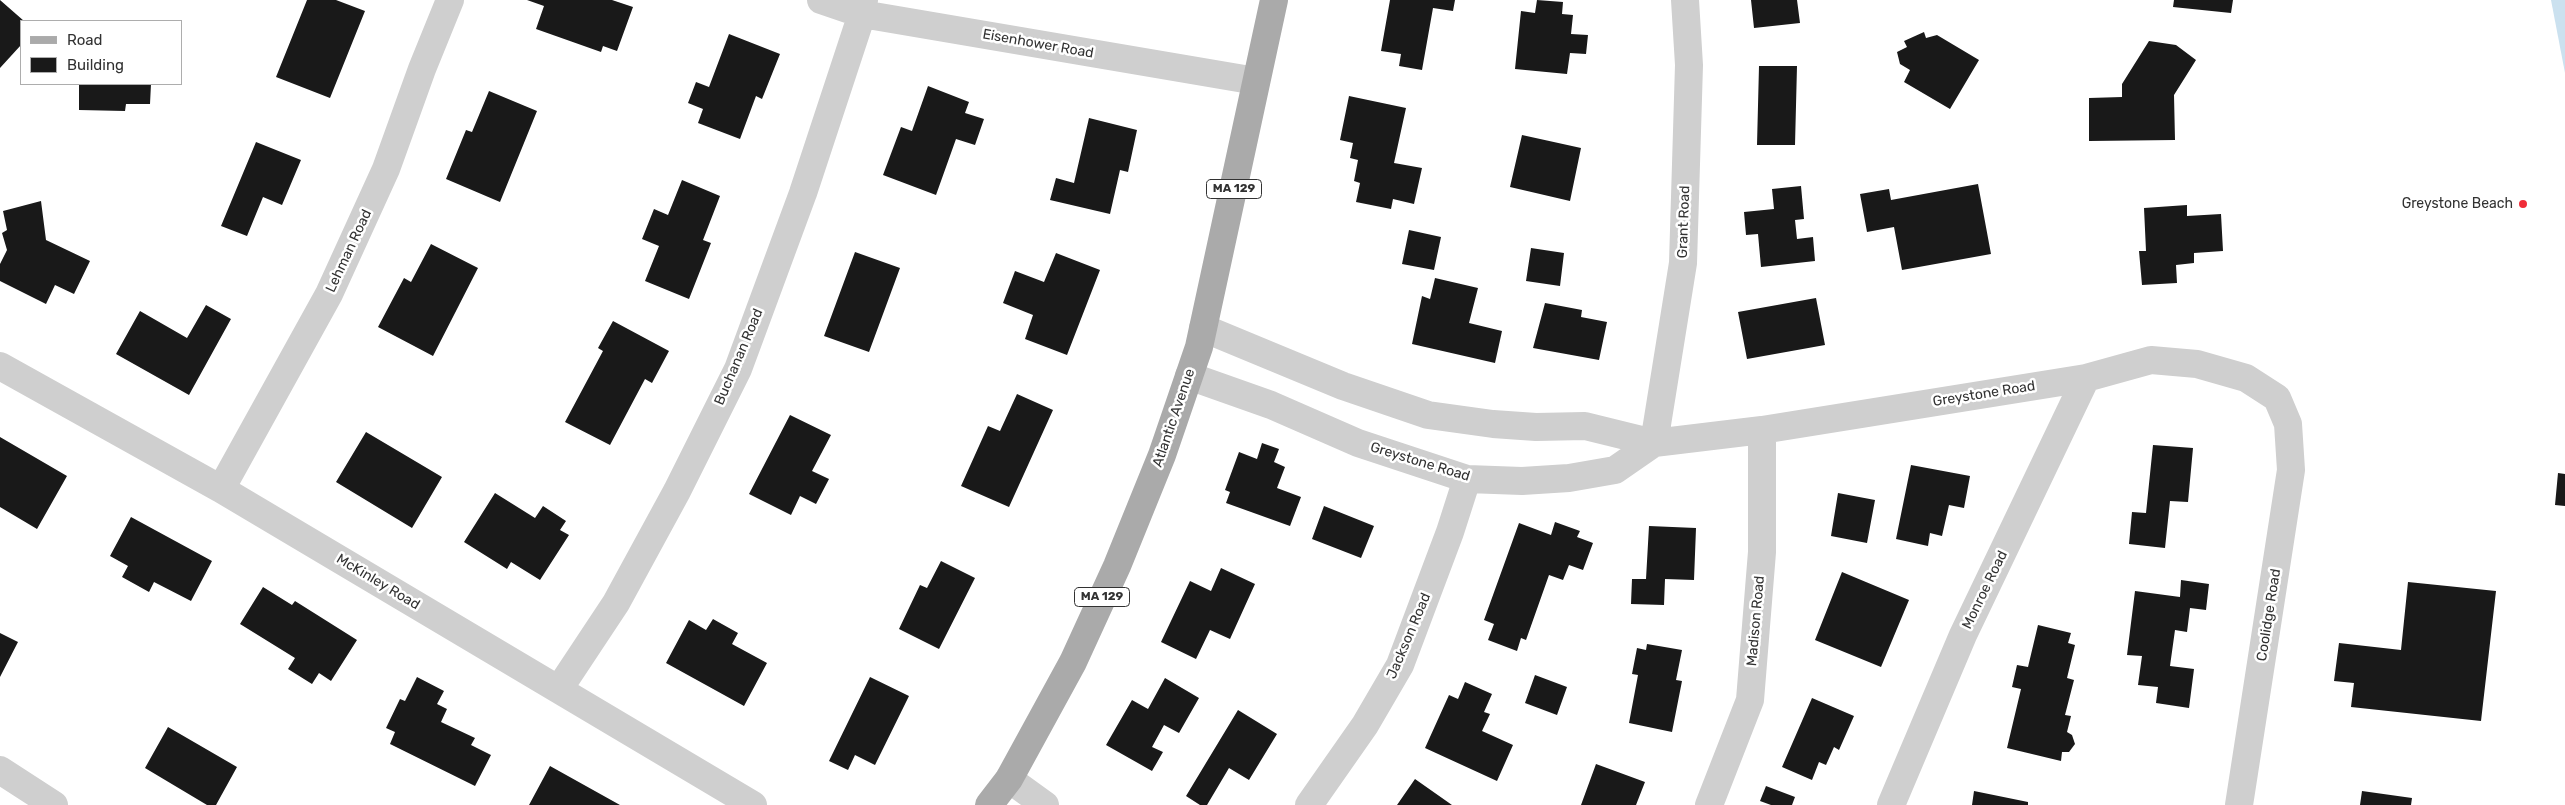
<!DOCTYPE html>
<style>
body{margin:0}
#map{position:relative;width:2565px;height:805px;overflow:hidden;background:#fff;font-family:Rubik,sans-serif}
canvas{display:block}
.legend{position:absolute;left:20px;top:20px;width:162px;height:65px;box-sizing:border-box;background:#fff;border:1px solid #adadad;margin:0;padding:6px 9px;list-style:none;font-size:15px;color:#323232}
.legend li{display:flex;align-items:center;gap:10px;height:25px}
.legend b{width:25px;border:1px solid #adadad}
</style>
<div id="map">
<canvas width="2565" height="805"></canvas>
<ul class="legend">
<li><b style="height:6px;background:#aaa"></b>Road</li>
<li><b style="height:14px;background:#191919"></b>Building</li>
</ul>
</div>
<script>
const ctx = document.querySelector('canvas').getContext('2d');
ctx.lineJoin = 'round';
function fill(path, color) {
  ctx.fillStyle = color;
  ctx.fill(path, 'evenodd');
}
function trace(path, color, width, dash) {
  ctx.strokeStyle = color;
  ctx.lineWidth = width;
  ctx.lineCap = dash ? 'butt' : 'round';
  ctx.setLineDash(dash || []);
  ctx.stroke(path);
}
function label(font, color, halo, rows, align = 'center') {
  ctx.font = font + ' Rubik,sans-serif';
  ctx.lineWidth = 5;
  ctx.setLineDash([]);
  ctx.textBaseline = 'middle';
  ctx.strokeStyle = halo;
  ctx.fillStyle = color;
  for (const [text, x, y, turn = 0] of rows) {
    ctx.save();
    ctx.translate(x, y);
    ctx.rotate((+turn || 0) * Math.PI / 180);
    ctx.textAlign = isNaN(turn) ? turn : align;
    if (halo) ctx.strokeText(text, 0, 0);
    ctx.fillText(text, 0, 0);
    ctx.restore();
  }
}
fill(new Path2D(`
 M 2551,0 L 2565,0 L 2565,73 Z`), '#cbe1ef');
fill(new Path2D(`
 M 0,0 L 24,21 L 21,21 L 21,45 L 0,68 Z
 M 307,0 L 336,0 L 365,11 L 330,98 L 276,77 Z
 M 527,0 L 612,0 L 633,7 L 617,51 L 603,46 L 601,52 L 536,29 L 544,6 Z
 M 1390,0 L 1455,0 L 1453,11 L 1433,8 L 1422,70 L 1399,66 L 1401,54 L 1381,51 Z
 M 1537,0 L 1563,2 L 1562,14 L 1573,15 L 1571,34 L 1588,35 L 1586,54 L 1570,53 L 1567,74 L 1515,69 L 1521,11 L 1535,13 Z
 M 1751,0 L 1797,0 L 1800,23 L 1754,28 Z
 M 2174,0 L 2233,0 L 2231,13 L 2173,7 Z
 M 1924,32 L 1926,38 L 1937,35 L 1979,60 L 1950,109 L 1904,82 L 1910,70 L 1900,64 L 1897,52 L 1907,47 L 1904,41 Z
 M 729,34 L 780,54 L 762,99 L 756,96 L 740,139 L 698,123 L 703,109 L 688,103 L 696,82 L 709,87 Z
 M 2149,41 L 2176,45 L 2196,60 L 2174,95 L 2175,140 L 2089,141 L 2089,98 L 2122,97 L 2122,84 Z
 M 1759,66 L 1797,66 L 1795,145 L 1757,145 Z
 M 79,84 L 151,84 L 150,104 L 126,104 L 125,111 L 79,110 Z
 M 928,86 L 969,102 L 965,113 L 984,119 L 975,145 L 956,139 L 936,195 L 883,175 L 901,127 L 912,131 Z
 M 489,91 L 537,111 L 500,202 L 446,179 L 466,130 L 472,132 Z
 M 1349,96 L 1406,108 L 1394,163 L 1422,168 L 1414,204 L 1393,199 L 1391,209 L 1356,202 L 1360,183 L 1354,181 L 1358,160 L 1350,158 L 1353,143 L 1340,140 Z
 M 1089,118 L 1137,130 L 1128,172 L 1120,170 L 1110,214 L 1050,200 L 1056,178 L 1074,183 Z
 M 1522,135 L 1581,148 L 1570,201 L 1510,187 Z
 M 256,142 L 301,160 L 282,205 L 263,197 L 247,236 L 221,226 Z
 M 682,180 L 720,196 L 703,240 L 711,243 L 689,299 L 645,281 L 659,246 L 642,239 L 654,209 L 668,215 Z
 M 1978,184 L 1991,254 L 1902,270 L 1894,227 L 1867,232 L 1860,194 L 1889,189 L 1891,200 Z
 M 1801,186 L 1804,219 L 1795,220 L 1797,239 L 1813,237 L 1815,261 L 1761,267 L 1758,234 L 1746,235 L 1744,212 L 1774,209 L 1772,189 Z
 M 41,201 L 46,240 L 90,261 L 74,294 L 55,285 L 46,304 L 0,281 L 0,264 L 7,250 L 2,233 L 7,230 L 3,211 Z
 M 2187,205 L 2187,216 L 2221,214 L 2223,251 L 2194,253 L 2194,263 L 2176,265 L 2177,283 L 2142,285 L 2139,251 L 2146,251 L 2144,208 Z
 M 1409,230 L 1441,237 L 1434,270 L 1402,264 Z
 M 431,244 L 478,268 L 433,356 L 378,327 L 404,278 L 411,282 Z
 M 1531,248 L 1564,253 L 1560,286 L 1526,281 Z
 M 855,252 L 900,268 L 869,352 L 824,336 Z
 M 1056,253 L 1100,270 L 1067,355 L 1025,339 L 1033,315 L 1003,303 L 1015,271 L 1044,282 Z
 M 1435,278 L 1478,288 L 1469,323 L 1502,331 L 1495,363 L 1412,344 L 1422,296 L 1430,299 Z
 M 1816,298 L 1825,345 L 1747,359 L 1738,312 Z
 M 1545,303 L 1582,310 L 1581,317 L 1607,322 L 1599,360 L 1533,348 Z
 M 206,305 L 231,319 L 189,395 L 116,354 L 140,311 L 187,338 Z
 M 613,321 L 669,351 L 652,383 L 645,379 L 610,445 L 565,422 L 603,351 L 598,348 Z
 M 1017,394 L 1053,410 L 1009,507 L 961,486 L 988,426 L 1000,431 Z
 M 790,415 L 831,435 L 812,471 L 829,479 L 816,504 L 800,496 L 791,515 L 749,494 Z
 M 366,432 L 442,477 L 412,528 L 336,482 Z
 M 0,437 L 67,476 L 37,529 L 0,507 Z
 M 1262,443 L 1279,449 L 1274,462 L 1285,467 L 1277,488 L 1301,497 L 1290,526 L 1226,503 L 1230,492 L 1225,490 L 1239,452 L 1257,459 Z
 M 2153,445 L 2193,448 L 2188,502 L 2170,501 L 2165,548 L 2129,544 L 2132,512 L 2146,513 Z
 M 1911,465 L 1970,476 L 1964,508 L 1949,505 L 1942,536 L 1930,533 L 1928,546 L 1896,539 Z
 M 2558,473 L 2565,474 L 2565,506 L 2555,505 Z
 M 495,493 L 535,518 L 543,506 L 566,521 L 560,530 L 569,535 L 540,580 L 511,562 L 507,569 L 464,542 Z
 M 1838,493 L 1875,500 L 1867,543 L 1831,536 Z
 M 1324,506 L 1374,526 L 1361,558 L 1312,539 Z
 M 131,517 L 212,561 L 191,601 L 154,582 L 149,592 L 122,577 L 128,566 L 110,556 Z
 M 1555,522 L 1580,531 L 1577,537 L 1593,543 L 1583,570 L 1569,565 L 1563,580 L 1549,575 L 1526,640 L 1521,638 L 1517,651 L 1488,640 L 1494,624 L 1484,620 L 1519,523 L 1551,535 Z
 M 1649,526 L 1696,528 L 1694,580 L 1665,579 L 1664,605 L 1631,604 L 1632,579 L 1646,579 Z
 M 941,561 L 975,578 L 939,649 L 899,629 L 920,585 L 927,588 Z
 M 1221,568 L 1255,584 L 1230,639 L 1210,630 L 1196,659 L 1161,642 L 1190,581 L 1211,591 Z
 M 1842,572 L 1909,600 L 1881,667 L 1815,640 Z
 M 2181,580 L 2209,584 L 2206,610 L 2190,608 L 2187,632 L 2175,630 L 2170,666 L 2194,669 L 2189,708 L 2156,703 L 2158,687 L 2138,685 L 2142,656 L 2127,655 L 2135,591 L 2180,597 Z
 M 2408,582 L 2496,591 L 2481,721 L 2351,707 L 2354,683 L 2334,681 L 2339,643 L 2401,650 Z
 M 263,587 L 292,605 L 295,601 L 357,640 L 331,681 L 319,673 L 312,684 L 288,669 L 295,658 L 240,624 Z
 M 713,619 L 738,633 L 732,644 L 767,663 L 744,706 L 666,663 L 689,620 L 706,630 Z
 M 2038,625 L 2071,633 L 2068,643 L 2075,645 L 2067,678 L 2074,680 L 2065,715 L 2071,716 L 2067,732 L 2072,735 L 2075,744 L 2069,752 L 2062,752 L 2061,761 L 2007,748 L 2021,689 L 2012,687 L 2017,665 L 2028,667 Z
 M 0,633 L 18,642 L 0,677 Z
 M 1647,644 L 1682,650 L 1676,680 L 1682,681 L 1672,732 L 1629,723 L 1638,675 L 1632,674 L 1637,648 L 1646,650 Z
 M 1535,675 L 1567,687 L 1557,715 L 1525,703 Z
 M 417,677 L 444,691 L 437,704 L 447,709 L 441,722 L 475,738 L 471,745 L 491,755 L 475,786 L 390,744 L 395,732 L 386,728 L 400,699 L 405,701 Z
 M 870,677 L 909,696 L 875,765 L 855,755 L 848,770 L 829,761 Z
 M 1165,678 L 1199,698 L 1179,733 L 1164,725 L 1152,747 L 1163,752 L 1152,771 L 1106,745 L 1132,700 L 1148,709 Z
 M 1465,682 L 1492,694 L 1484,712 L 1490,714 L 1482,731 L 1513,745 L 1497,781 L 1425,748 L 1449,695 L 1458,699 Z
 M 1812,698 L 1854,716 L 1839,750 L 1834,747 L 1826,765 L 1819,762 L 1812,780 L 1782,767 Z
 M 1238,710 L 1277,734 L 1249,780 L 1229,768 L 1207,805 L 1200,805 L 1186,796 Z
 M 168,727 L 237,767 L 216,805 L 207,805 L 145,768 Z
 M 1596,764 L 1645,782 L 1636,805 L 1581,805 Z
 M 550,766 L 620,805 L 529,805 Z
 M 1415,779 L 1452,805 L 1397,805 Z
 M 1766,786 L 1795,797 L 1792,805 L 1771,805 L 1760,801 Z
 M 1974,791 L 2028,802 L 2028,805 L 1972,805 Z
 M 2362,791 L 2412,798 L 2411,805 L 2360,805 Z`), '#191919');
trace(new Path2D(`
 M 821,0 L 862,14 L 1256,81
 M 1203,328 L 1343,386 L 1428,415 L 1493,424 L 1536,427 L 1585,426 L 1654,443 L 1762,430 L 2086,378 L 2151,360 L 2197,364 L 2246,378 L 2277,398 L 2288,424 L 2291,470 L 2239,805
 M 0,366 L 221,489 L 753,805
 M 1189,376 L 1271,405 L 1358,443 L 1467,479 L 1522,481 L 1569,478 L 1615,470 L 1654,443
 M 1654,443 L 1683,263 L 1689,65 L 1685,0
 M 221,489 L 329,294 L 386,169 L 422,69 L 450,0
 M 559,689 L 616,603 L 677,491 L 738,369 L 803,193 L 862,14 L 864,0
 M 0,770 L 54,805
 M 1009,779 L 1045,805
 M 1309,805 L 1365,725 L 1400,665 L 1450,532 L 1467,479
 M 1709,805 L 1750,700 L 1762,552 L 1762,430
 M 1891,805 L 1963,635 L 2086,378`), '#cfcfcf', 28);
trace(new Path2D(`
 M 989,805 L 1009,779 L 1073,662 L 1117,566 L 1162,455 L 1199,347 L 1274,0`), '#aaa', 28);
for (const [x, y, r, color] of [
 [2523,204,5,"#f02c38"]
]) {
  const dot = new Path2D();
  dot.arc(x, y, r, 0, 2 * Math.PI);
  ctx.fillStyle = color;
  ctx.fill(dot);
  trace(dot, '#fff', 2);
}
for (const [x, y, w] of [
 [1234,189,55],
 [1102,597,55]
]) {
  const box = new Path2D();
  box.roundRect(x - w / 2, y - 9.5, w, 19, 4);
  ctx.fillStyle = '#fff';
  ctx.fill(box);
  trace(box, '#323232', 1);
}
label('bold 12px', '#323232', null, [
 ["MA 129",1234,189],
 ["MA 129",1102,597]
]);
label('14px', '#323232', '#fff', [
 ["Eisenhower Road",1038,44,10],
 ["Grant Road",1684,222,-88],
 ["Lehman Road",349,251,-65],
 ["Buchanan Road",739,357,-67],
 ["Greystone Road",1984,394,-9],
 ["Atlantic Avenue",1174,418,-71],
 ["Greystone Road",1420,462,17],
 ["McKinley Road",378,582,31],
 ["Monroe Road",1985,590,-64],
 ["Coolidge Road",2269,615,-81],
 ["Madison Road",1756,621,-85],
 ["Jackson Road",1409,636,-67]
]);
label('14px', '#323232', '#fff', [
 ["Greystone Beach",2513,204]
], 'right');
</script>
